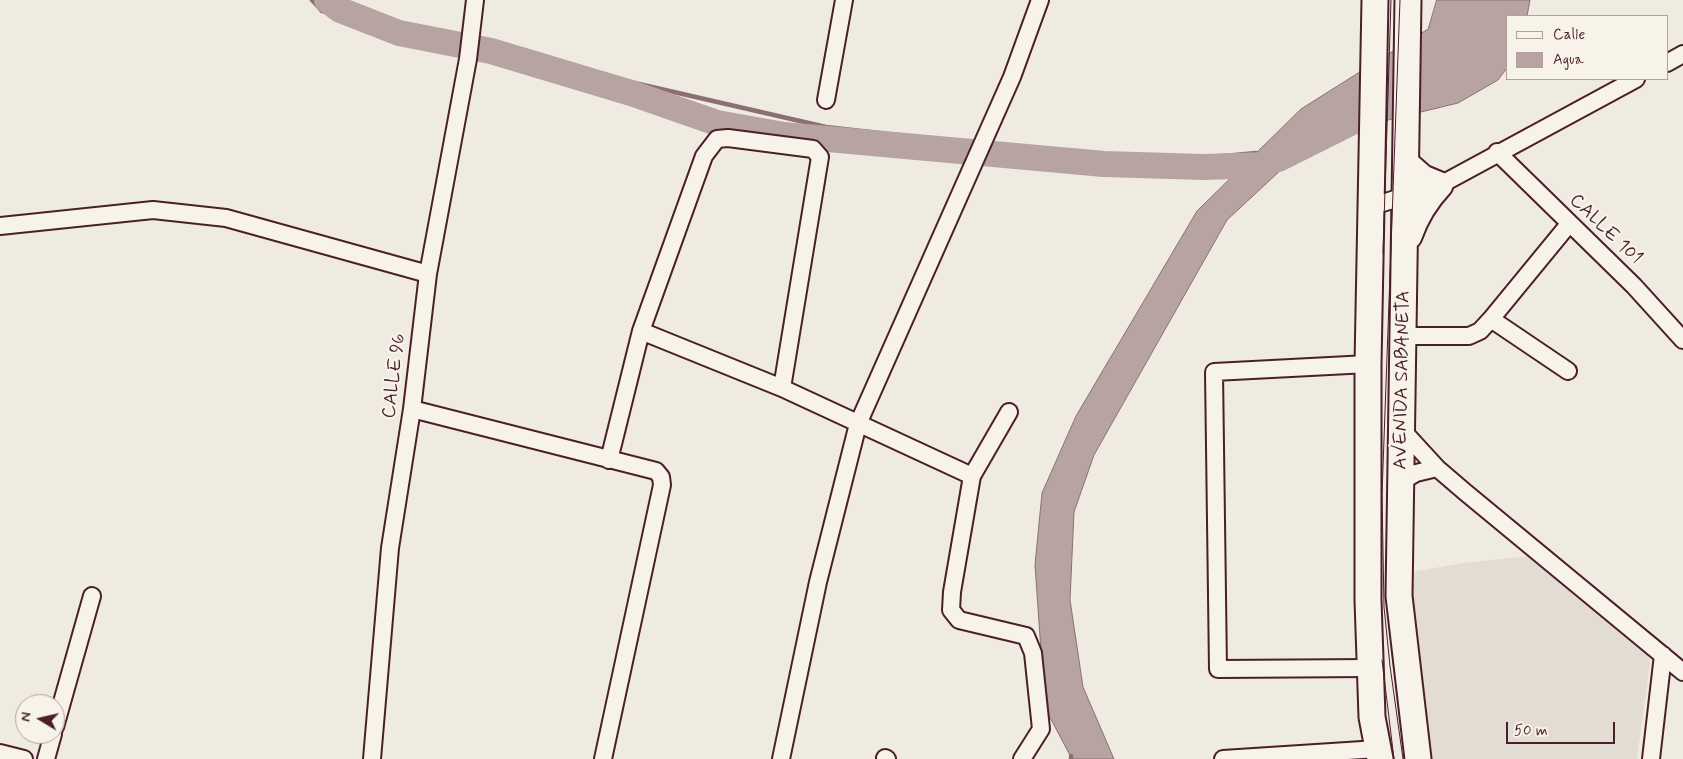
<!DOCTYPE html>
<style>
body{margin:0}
#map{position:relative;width:1683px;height:759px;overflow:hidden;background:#f0ebe0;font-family:Mynerve,sans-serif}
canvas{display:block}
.legend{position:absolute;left:1506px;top:15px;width:162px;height:65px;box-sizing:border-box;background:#f7f3e8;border:1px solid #b29e9c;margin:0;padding:6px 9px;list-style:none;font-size:15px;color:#4a1f2b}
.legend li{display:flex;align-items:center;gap:10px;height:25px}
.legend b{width:25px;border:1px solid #b29e9c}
.north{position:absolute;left:15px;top:694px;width:50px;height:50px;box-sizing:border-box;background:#f7f3e8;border:1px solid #b29e9c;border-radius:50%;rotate:279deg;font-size:14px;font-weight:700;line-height:20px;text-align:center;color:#4a1f2b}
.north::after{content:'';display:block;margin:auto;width:18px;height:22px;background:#4a1f2b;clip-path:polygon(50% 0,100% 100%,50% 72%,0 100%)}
.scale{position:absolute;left:1506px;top:722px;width:109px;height:22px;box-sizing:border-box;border:2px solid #4a1f2b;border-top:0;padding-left:6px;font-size:15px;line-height:18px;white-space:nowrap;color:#4a1f2b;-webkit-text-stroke:4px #f7f3e8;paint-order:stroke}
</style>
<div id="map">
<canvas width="1683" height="759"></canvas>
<ul class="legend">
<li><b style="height:6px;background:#f7f3e8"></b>Calle</li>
<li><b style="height:14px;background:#b7a4a2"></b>Agua</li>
</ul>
<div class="north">N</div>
<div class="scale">50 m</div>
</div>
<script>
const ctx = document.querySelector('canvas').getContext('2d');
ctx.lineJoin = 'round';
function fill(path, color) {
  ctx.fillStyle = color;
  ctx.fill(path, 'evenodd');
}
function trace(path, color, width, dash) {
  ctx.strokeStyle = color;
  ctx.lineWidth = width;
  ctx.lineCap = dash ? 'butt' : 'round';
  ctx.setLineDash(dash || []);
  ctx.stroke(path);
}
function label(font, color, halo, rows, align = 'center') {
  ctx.font = font + ' Mynerve,sans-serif';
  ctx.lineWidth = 4.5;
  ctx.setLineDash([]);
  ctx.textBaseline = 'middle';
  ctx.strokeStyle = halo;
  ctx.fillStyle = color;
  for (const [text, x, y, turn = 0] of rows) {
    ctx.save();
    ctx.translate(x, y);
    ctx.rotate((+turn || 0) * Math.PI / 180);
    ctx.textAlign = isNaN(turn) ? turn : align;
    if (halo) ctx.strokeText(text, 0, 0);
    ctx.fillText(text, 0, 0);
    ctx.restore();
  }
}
fill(new Path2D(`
 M 1530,556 L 1651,656 L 1637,759 L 1427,759 L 1406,573 L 1463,563 Z`), '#e3dcd2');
const water = new Path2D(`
 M 1437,0 L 1530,0 L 1527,16 L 1507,16 L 1507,68 L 1498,80 L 1458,103 L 1355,128 L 1323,131 L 1227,220 L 1094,455 L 1074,512 L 1070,600 L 1083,687 L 1114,759 L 1072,759 L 1045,708 L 1035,565 L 1042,493 L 1076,416 L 1197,211 L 1301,109 L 1428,29 Z`);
fill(water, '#b7a4a2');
trace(water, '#8b6f72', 1);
trace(new Path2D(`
 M 312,0 L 322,11 L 826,127 L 977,144
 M 985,145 L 1171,161 L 1256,153
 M 1071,759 L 1071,756`), '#8b6f72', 4.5);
trace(new Path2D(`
 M 327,0 L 340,10 L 399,33 L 491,51 L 631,93 L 717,123 L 784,135 L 1104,164 L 1203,167 L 1266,165
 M 1278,159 L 1368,114`), '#b7a4a2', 26);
const minor = new Path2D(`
 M 1667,63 L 1683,54
 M 826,100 L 844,0
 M 1497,152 L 1634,286 L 1683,340
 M 1373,206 L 1440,185 L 1636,79
 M 0,226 L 153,210 L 226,218 L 428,274
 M 641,331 L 782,388 L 972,476 L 952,592 L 951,610 L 959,620 L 1026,636 L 1033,653 L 1041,729 L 1022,759
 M 1403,336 L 1469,336 L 1480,331 L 1491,319
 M 1368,364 L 1214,372 L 1218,669 L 1370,668
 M 1568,371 L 1491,319 L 1569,224
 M 412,409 L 656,471 L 661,477 L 662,485 L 603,759
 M 1403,431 L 1437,468 L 1465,492 L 1683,672
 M 609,460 L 641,331 L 704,156 L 717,139 L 728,138 L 813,149 L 820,157 L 782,388
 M 972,476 L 1009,412
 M 1402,481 L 1416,473 L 1437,468
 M 55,727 L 92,596
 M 0,753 L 24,759
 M 885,758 L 887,759
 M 46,759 L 53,734
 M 372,759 L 390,548 L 412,409 L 428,274 L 468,59 L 475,0
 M 781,759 L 818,582 L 858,424 L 1012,77 L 1040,0
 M 1223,759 L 1378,749
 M 1651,759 L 1663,655`);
const primary = new Path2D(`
 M 1375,0 L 1368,364 L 1368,600 L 1372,717 L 1380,759
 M 1408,0 L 1399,596 L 1418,759
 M 1406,163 L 1423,178 L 1440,185 C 1425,201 1416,216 1409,236`);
trace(minor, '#4a1f2b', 20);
trace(primary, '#4a1f2b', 29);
trace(minor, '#f7f3e8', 16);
trace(primary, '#f7f3e8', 25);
trace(new Path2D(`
 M 1400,0 L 1382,494 L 1384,607 L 1390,666 L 1403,759
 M 1383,253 L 1391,0
 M 1382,660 L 1394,759`), '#4a1f2b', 1);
label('19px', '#4a1f2b', '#f7f3e8', [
 ["CALLE 101",1605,230,44],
 ["CALLE 96",395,376,-83],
 ["AVENIDA SABANETA",1403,380,-89]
]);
</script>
